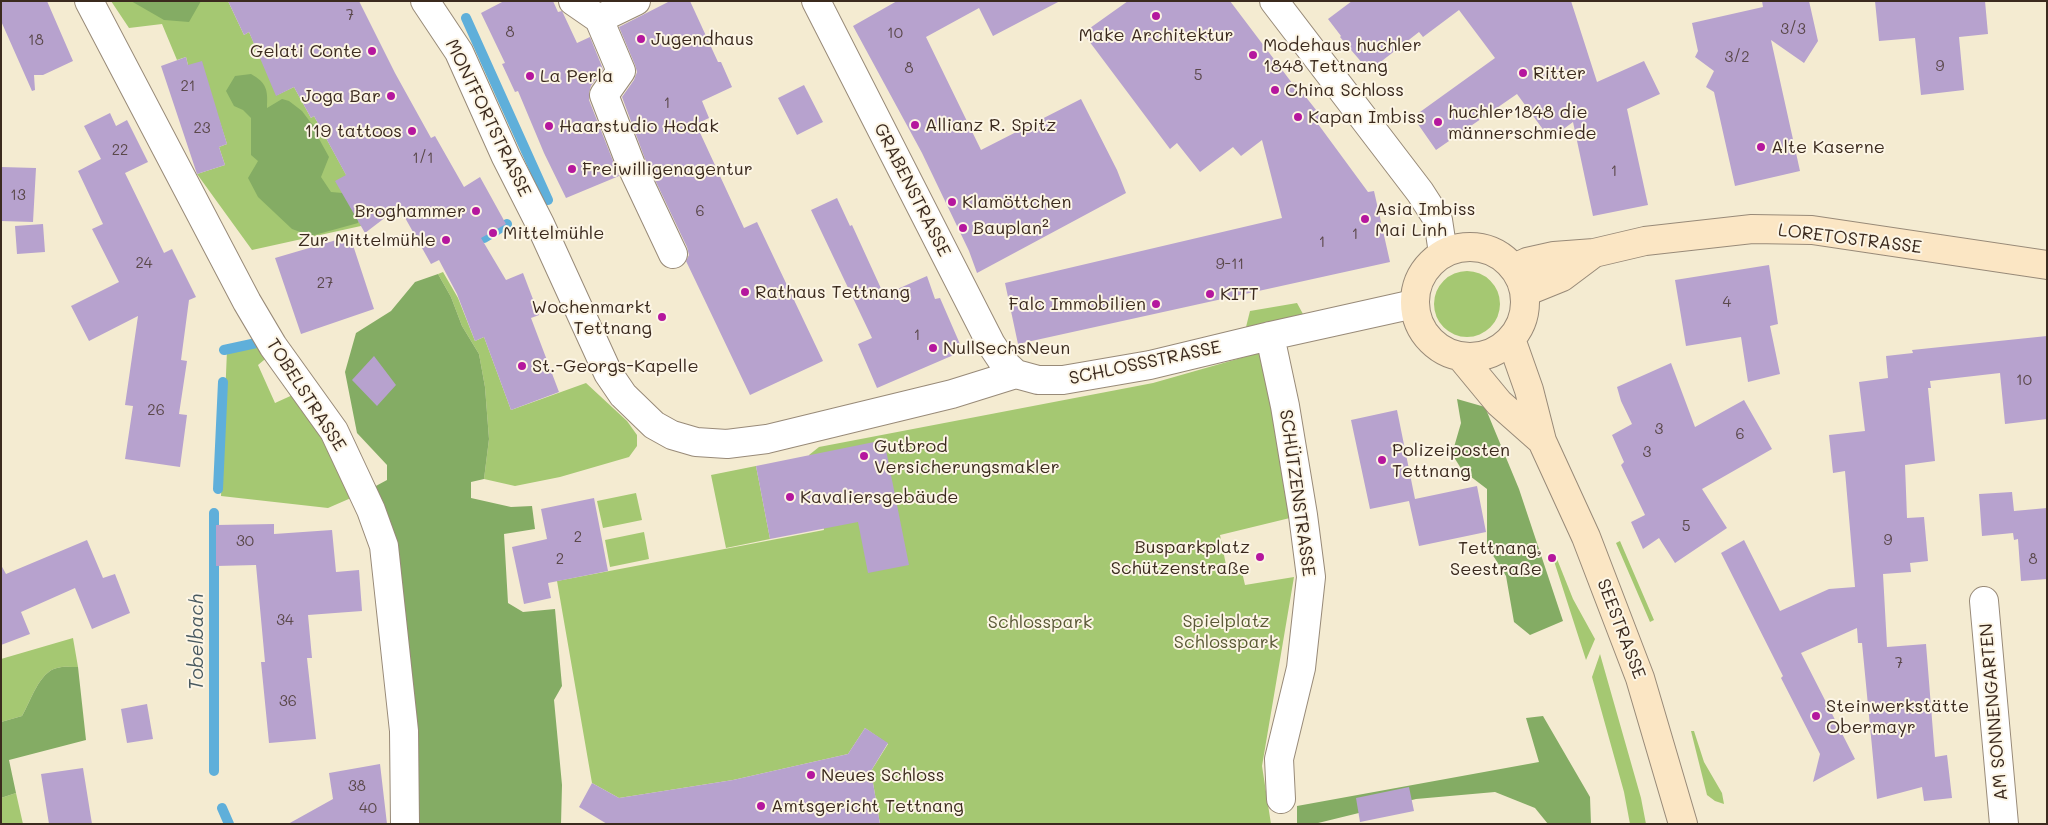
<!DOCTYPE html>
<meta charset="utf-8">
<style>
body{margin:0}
#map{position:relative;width:2048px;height:825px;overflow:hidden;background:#f4ebd1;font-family:Mali,sans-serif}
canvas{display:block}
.frame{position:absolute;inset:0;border:2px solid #3b2a1e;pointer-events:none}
</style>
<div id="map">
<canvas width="2048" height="825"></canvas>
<div class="frame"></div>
</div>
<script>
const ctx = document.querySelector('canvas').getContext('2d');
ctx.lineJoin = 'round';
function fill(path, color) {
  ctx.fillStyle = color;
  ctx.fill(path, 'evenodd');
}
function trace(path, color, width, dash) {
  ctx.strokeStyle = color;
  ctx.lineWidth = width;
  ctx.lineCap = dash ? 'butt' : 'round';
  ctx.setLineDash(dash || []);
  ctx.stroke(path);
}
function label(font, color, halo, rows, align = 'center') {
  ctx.font = font + ' Mali,sans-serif';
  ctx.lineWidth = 4;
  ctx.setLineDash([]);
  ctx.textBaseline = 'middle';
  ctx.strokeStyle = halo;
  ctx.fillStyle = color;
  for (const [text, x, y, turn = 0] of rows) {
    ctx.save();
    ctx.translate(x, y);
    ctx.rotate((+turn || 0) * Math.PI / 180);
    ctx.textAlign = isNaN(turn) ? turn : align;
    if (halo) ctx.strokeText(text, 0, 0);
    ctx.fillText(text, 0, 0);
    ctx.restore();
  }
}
fill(new Path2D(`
 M 111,1 L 228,1 L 244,35 L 249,32 L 277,95 L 294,87 L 311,118 L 314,116 L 362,204 L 379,222 L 252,250 L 197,174 L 225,165 L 219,147 L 227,144 L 212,98 L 188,65 L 186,57 L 177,60 L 162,24 L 129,28 Z
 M1434 304a33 33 0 1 1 66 0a33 33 0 1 1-66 0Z
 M 443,272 L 458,298 L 475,341 L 484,337 L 511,410 L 586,383 L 627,421 L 637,435 L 637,446 L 629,457 L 560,477 L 515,486 L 484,479 L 489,439 L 485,387 L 479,354 L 462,326 L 451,297 L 438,274 Z
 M 1297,303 L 1303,314 L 1246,327 L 1250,311 Z
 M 264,345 L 270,355 L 258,365 L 275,403 L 297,393 L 347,477 L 351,498 L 328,508 L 221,496 L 227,350 Z
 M 1262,352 L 1294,517 L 1220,535 L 1228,575 L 1242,572 L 1245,585 L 1294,577 L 1262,766 L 1271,824 L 880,824 L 871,771 L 888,744 L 865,728 L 848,754 L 733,780 L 619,798 L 592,783 L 557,581 L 824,530 L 809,455 L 819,447 L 1153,383 Z
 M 756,466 L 770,539 L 726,548 L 711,475 Z
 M 636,493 L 642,520 L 603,528 L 597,501 Z
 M 644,532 L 649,559 L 610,567 L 605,540 Z
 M 1620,541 L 1654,620 L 1650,622 L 1616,543 Z
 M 1557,559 L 1573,599 L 1595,639 L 1586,660 L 1554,561 Z
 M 73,638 L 78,667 C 71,667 63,666 57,668 C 39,672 31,701 22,716 L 1,722 L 1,659 Z
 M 1600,654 L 1641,798 L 1646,824 L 1630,824 L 1624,792 L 1592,677 Z
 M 1691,731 L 1694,731 L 1704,762 L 1722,793 L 1724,804 L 1715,801 L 1707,795 Z
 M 16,793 L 23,824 L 1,824 L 1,798 Z`), '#a5c872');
fill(new Path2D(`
 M 131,1 L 201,1 L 189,22 L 164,20 Z
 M 251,74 C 267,83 268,90 267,108 L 282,99 L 289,101 L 302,111 L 311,123 L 317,127 L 318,137 L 329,157 L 321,177 L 331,192 L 354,194 L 360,214 L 358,223 L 311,236 L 292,229 L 258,197 L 248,178 L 258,161 L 251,155 L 251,118 L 243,110 L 234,106 L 226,91 L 235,76 Z
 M 438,274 L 451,297 L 462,326 L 479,354 L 485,387 L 489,439 L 484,479 L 471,482 L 471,498 L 511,507 L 532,506 L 535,529 L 504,534 L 508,603 L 523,612 L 555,609 L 562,686 L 554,700 L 562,785 L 561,824 L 418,824 L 374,487 L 387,480 L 387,465 L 357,433 L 345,372 L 356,333 L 391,311 L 415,282 Z
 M 1457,399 L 1485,407 L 1519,489 L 1563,621 L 1530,635 L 1514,622 L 1506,576 L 1487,546 L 1487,489 L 1462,470 L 1452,454 L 1461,423 Z
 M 78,667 L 86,740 L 9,760 L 16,793 L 1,798 L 1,722 L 22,716 C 31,701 39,672 57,668 C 63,666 71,667 78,667 Z
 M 1543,716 L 1590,797 L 1591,824 L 1548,824 L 1535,808 L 1495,792 L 1416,799 L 1314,824 L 1297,824 L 1297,806 L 1539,762 L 1526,718 Z`), '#84ac64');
trace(new Path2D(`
 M 466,18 L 548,200
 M 484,238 L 507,224
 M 224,350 L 261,342
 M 218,489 L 223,382
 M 214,771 L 214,513
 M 222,808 L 229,824`), '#5fafda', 10);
fill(new Path2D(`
 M 1,1 L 47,1 L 73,61 L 43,75 L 34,75 L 35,90 L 32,91 L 1,21 Z
 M 228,1 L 359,1 L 395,73 L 431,138 L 435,136 L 464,187 L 480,177 L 506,224 L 481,238 L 506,280 L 523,273 L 539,315 L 531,318 L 559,392 L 511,410 L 484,337 L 475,341 L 457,294 L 439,260 L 431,264 L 399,207 L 365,233 L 335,181 L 346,175 L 314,116 L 311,118 L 294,87 L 276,96 L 249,32 L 244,35 Z
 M 504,1 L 553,1 L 558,12 L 562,11 L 563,13 L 577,43 L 590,37 L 603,69 L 591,86 L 589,93 L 589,100 L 619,176 L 566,198 L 544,153 L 518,91 L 515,92 L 502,64 L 505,63 L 481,13 Z
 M 670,1 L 690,1 L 718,62 L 721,62 L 732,87 L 702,101 L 709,118 L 696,124 L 744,228 L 757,222 L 823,361 L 750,395 L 686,261 L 689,255 L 687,247 L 645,159 L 622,97 L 634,80 L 637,72 L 635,65 L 619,27 Z
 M 897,1 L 1060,1 L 993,36 L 979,8 L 926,37 L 981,150 L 1081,99 L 1117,170 L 1126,193 L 977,273 L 969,251 L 922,153 L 853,26 Z
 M 1128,1 L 1230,1 L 1292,83 L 1294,82 L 1324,120 L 1318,124 L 1368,192 L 1374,191 L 1390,262 L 1018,344 L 1005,283 L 1282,218 L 1262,140 L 1241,156 L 1233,147 L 1200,172 L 1177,143 L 1170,149 L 1083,33 Z
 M 1352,1 L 1571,1 L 1597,82 L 1644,61 L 1660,94 L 1627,109 L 1648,205 L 1593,216 L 1573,122 L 1550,139 L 1517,94 L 1436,150 L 1413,117 L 1495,58 L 1459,10 L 1423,37 L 1419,32 L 1369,71 L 1340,37 L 1341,36 L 1328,19 Z
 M 1762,1 L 1809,1 L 1818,41 L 1804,63 L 1771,40 L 1800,171 L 1735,186 L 1714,92 L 1706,87 L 1714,71 L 1695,57 L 1698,51 L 1692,23 L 1763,7 Z
 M 1875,1 L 1985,1 L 1988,34 L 1959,37 L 1964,90 L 1921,95 L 1915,38 L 1879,41 Z
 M 186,57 L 188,65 L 202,61 L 227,144 L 219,147 L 225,165 L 197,174 L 161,66 Z
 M 804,85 L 823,122 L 797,135 L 778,98 Z
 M 110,113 L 116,126 L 127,120 L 148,162 L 125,173 L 164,253 L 172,249 L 196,297 L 189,300 L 181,360 L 187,361 L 179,414 L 187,415 L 180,467 L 125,459 L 133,406 L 125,405 L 138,316 L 89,341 L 71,306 L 119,282 L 92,229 L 103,224 L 78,171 L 101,159 L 84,126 Z
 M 1,167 L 36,168 L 33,222 L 1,221 Z
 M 837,198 L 850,226 L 852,225 L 884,295 L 927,276 L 935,299 L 940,298 L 963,351 L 877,388 L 858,344 L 872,338 L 811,210 Z
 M 43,224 L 45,252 L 17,254 L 15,226 Z
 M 350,236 L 374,309 L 301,334 L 275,258 Z
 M 1769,265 L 1778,324 L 1770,326 L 1780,374 L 1748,382 L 1741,337 L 1686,346 L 1675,280 Z
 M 2047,336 L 2047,419 L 2005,424 L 2000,373 L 1930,381 L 1931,388 L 1928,388 L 1935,461 L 1905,465 L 1907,518 L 1924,517 L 1928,561 L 1910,563 L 1911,572 L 1883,574 L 1887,647 L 1926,644 L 1935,757 L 1947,755 L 1952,798 L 1924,801 L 1922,787 L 1877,799 L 1862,643 L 1858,643 L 1857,628 L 1801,653 L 1855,759 L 1813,782 L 1820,754 L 1781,678 L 1783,676 L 1721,553 L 1744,540 L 1780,611 L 1829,589 L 1855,587 L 1845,471 L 1833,473 L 1829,435 L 1865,431 L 1859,382 L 1888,378 L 1886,356 L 1913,353 L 1912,350 Z
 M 374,356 L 396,385 L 377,406 L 352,380 Z
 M 1671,363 L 1695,427 L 1744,400 L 1772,449 L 1702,489 L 1727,528 L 1675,563 L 1659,538 L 1643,549 L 1631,522 L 1645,515 L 1621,465 L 1624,462 L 1612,435 L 1632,424 L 1621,401 L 1617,387 Z
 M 1397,410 L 1415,499 L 1477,486 L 1486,532 L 1419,546 L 1409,501 L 1370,509 L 1351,420 Z
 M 884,440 L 909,565 L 868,573 L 858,522 L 770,539 L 756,466 Z
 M 2012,492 L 2014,511 L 2047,508 L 2047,579 L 2021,581 L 2018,539 L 2014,540 L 2013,533 L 1982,536 L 1979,494 Z
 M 594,498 L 608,571 L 548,583 L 551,598 L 524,604 L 512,547 L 547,539 L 541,509 Z
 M 274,524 L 274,534 L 332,530 L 336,572 L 359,570 L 362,611 L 308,615 L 312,658 L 307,658 L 316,739 L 269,743 L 261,662 L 265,662 L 256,565 L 216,566 L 216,525 Z
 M 87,540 L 103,578 L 115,574 L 130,613 L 92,629 L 75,588 L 21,612 L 30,634 L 1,645 L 1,565 L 6,574 Z
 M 147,704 L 153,739 L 127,743 L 121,709 Z
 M 865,728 L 888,743 L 871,771 L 880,824 L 607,824 L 579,807 L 592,783 L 619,798 L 733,780 L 848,754 Z
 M 380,764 L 387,824 L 288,824 L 333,799 L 329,773 Z
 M 83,768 L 92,824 L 49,824 L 41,774 Z
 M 1409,787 L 1414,811 L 1360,822 L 1356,798 Z`), '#b7a2ce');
const street = new Path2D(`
 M 89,1 L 247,302 L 273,346 L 334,431 L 371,510 L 384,546 L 404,731 L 405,824
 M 425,1 L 459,52 L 506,157 L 540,224 L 608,373 L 623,395 L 654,425 L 672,435 L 696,442 L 727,444 L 767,439 L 952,394 L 1016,374 L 1038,380 L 1063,380 L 1150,365 L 1270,336 L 1414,304
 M 573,1 L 599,19 L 621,71 L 604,95 L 631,165 L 673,254
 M 816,1 L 991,344 L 1003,362 L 1016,374
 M 1274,1 L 1420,192 L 1438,220 L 1443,253
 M 599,19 L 636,1
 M 1270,336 L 1285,406 L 1303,515 L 1311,577 L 1301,668 L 1279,759 L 1281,799
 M 1984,601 L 2004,824`);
const secondary = new Path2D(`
 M1415 302a55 55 0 1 1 110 0a55 55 0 1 1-110 0Z
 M 1514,268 L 1527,262 L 1554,256 L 1594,253 L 1645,241 L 1752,229 L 1812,230 L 2047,265
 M 1525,292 L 1562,277 L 1594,253
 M 1511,339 L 1529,390 L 1542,441 L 1586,537 L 1640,678 L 1683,824
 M 1461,357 L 1499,403 L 1542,441`);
trace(street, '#988a78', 30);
trace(secondary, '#988a78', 30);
trace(street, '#fff', 28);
trace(secondary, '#fbe6c4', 28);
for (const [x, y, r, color] of [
 [1156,16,5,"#b5179e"],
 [641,39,5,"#b5179e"],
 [372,51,5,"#b5179e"],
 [1253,55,5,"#b5179e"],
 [1523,73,5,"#b5179e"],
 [530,76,5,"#b5179e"],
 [1275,90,5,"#b5179e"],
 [391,96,5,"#b5179e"],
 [1298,117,5,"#b5179e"],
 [1438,122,5,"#b5179e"],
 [915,125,5,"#b5179e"],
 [549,126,5,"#b5179e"],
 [412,131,5,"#b5179e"],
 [1761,147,5,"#b5179e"],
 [572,169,5,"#b5179e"],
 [952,202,5,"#b5179e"],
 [476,211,5,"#b5179e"],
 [1365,219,5,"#b5179e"],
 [963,228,5,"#b5179e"],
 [493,233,5,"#b5179e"],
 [446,240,5,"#b5179e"],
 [745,292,5,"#b5179e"],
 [1210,294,5,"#b5179e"],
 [1156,304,5,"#b5179e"],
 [662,317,5,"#b5179e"],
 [933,348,5,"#b5179e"],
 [522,366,5,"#b5179e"],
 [864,456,5,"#b5179e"],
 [1382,460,5,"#b5179e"],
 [790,497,5,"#b5179e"],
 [1260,557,5,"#b5179e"],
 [1552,558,5,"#b5179e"],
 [1816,716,5,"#b5179e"],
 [811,775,5,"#b5179e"],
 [761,806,5,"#b5179e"]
]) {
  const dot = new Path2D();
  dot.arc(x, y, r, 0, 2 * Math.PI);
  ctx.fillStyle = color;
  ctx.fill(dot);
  trace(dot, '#fcf5e5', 2);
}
label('15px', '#5a484a', null, [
 ["7",350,15],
 ["3/3",1793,29],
 ["8",510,32],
 ["10",895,33],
 ["18",36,40],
 ["3/2",1737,57],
 ["9",1940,66],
 ["8",909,68],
 ["5",1198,75],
 ["21",188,86],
 ["1",667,103],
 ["23",202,128],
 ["22",120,150],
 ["1/1",423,158],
 ["1",1614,171],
 ["13",18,195],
 ["6",700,211],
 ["1",1355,234],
 ["1",1322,242],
 ["24",144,263],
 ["9-11",1230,264],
 ["27",325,283],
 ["4",1727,302],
 ["1",917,335],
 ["10",2024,380],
 ["26",156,410],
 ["3",1659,429],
 ["6",1740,434],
 ["3",1647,452],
 ["5",1686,526],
 ["2",578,537],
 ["9",1888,540],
 ["30",245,541],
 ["2",560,559],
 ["8",2033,559],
 ["34",285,620],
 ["7",1899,663],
 ["36",288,701],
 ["38",357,786],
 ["40",368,808]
]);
label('18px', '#3b2a1e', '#fcf5e5', [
 ["Make Architektur",1156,35,"center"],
 ["Jugendhaus",651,39],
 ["Modehaus huchler",1263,45],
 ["1848 Tettnang",1263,66],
 ["Gelati Conte",362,51,"right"],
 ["Ritter",1533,73],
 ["La Perla",540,76],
 ["China Schloss",1285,90],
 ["Joga Bar",381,96,"right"],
 ["huchler1848 die",1448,112],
 ["männerschmiede",1448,133],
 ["Kapan Imbiss",1308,117],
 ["Allianz R. Spitz",925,125],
 ["Haarstudio Hodak",559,126],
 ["119 tattoos",402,131,"right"],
 ["Alte Kaserne",1771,147],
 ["Freiwilligenagentur",582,169],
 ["Klamöttchen",962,202],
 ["Asia Imbiss",1375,209],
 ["Mai Linh",1375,230],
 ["Broghammer",466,211,"right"],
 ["Bauplan²",973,228],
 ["Mittelmühle",503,233],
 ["Zur Mittelmühle",436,240,"right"],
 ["Rathaus Tettnang",755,292],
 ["KITT",1220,294],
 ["Falc Immobilien",1146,304,"right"],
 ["Wochenmarkt",652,307,"right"],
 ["Tettnang",652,328,"right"],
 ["NullSechsNeun",943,348],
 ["St.-Georgs-Kapelle",532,366],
 ["Gutbrod",874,446],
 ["Versicherungsmakler",874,467],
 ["Polizeiposten",1392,450],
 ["Tettnang",1392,471],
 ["Kavaliersgebäude",800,497],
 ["Busparkplatz",1250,547,"right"],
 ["Schützenstraße",1250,568,"right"],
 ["Tettnang,",1542,548,"right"],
 ["Seestraße",1542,569,"right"],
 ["Steinwerkstätte",1826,706],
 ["Obermayr",1826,727],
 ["Neues Schloss",821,775],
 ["Amtsgericht Tettnang",771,806]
], 'left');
label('18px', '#3b2a1e', '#fcf5e5', [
 ["MONTFORTSTRASSE",488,118,64],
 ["GRABENSTRASSE",912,190,63],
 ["LORETOSTRASSE",1850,239,7],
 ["SCHLOSSSTRASSE",1145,363,-12],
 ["TOBELSTRASSE",306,395,57],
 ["SCHÜTZENSTRASSE",1297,493,82],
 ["SEESTRASSE",1621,629,69],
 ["AM SONNENGARTEN",1994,712,-95]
]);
label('18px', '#5b5937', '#fcf5e5', [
 ["Spielplatz",1226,621],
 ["Schlosspark",1226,642],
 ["Schlosspark",1040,622]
]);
label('italic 19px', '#485960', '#fcf5e5', [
 ["Tobelbach",197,642,-90]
]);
</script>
